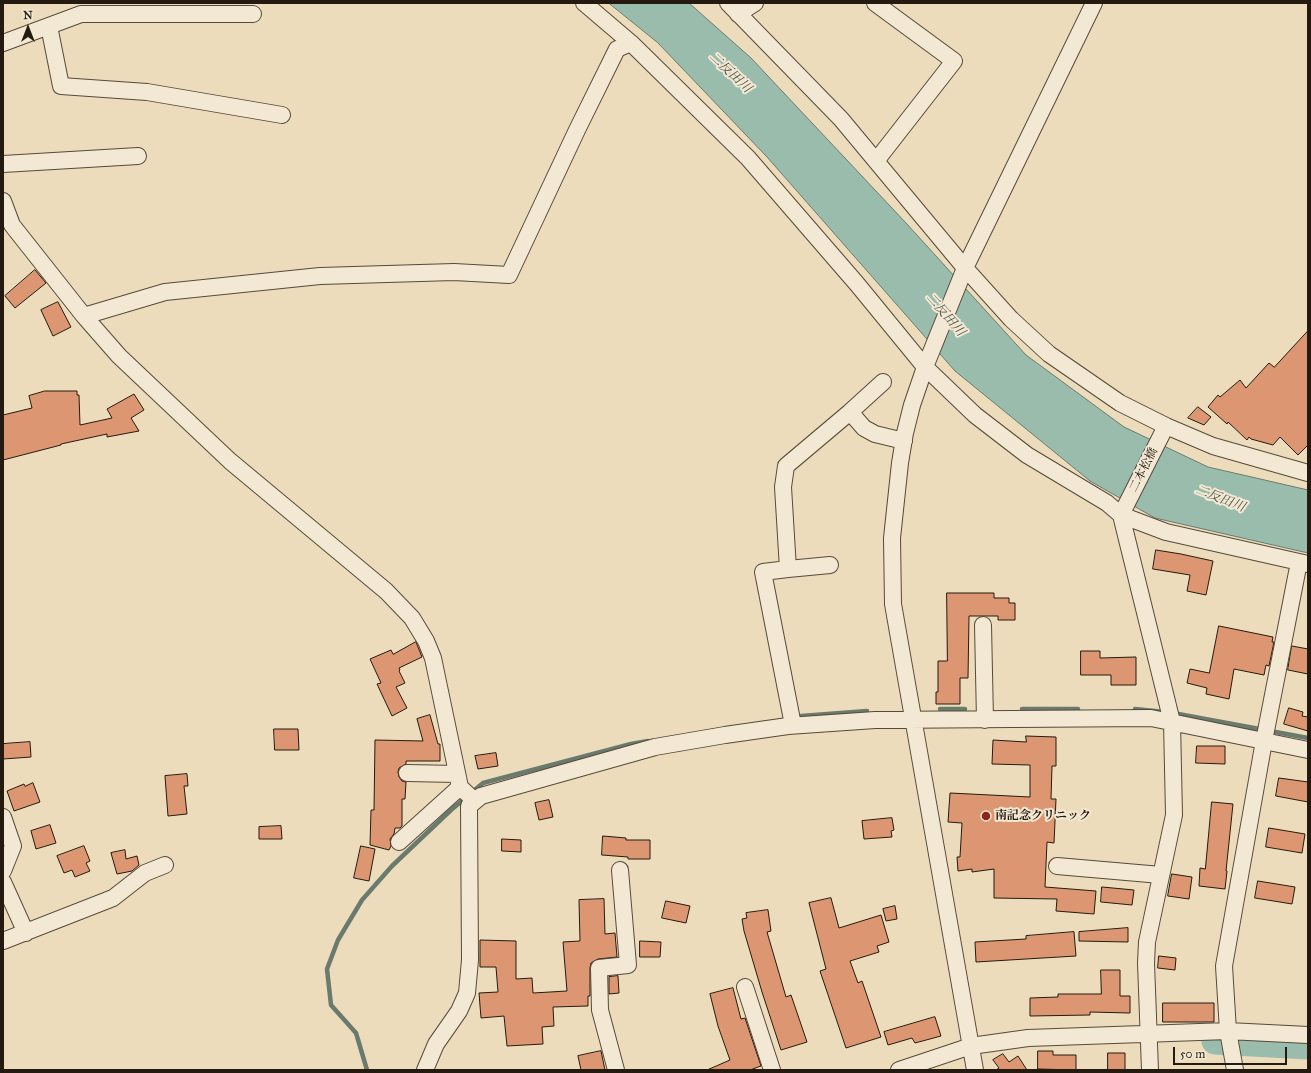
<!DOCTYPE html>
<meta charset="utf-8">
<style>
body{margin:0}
#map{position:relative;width:1311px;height:1073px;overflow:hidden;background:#ecdcbb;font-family:"IM FELL Great Primer",serif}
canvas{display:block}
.frame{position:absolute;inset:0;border:4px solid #241a0f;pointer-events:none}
.north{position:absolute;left:8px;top:8px;width:40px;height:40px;-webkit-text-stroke:3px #f3e8d3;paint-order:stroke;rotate:0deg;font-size:11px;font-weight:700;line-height:16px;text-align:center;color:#241a0f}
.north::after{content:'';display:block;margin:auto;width:14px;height:18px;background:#241a0f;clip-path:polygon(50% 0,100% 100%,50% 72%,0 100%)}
.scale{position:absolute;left:1173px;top:1047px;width:114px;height:18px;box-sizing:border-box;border:2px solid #241a0f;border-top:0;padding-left:5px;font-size:12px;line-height:14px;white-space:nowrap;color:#241a0f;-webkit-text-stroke:3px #f3e8d3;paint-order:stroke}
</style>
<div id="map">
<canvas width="1311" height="1073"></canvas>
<div class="frame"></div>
<div class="north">N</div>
<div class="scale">50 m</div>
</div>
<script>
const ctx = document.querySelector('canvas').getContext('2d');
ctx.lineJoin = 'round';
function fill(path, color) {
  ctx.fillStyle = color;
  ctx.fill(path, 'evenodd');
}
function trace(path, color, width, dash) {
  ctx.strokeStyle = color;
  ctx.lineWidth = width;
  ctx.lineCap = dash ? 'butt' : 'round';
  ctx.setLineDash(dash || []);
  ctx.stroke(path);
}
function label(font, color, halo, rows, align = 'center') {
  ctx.font = font + ' "IM FELL Great Primer","Noto Serif JP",serif';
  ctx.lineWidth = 4;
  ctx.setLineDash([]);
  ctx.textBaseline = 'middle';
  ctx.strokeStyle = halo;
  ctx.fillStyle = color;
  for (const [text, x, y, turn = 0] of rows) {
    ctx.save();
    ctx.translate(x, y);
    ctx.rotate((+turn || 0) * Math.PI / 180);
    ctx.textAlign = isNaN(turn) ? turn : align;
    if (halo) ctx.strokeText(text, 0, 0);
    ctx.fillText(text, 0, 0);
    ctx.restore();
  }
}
const water = new Path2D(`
 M 609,3 L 689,3 L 751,58 L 906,223 L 1026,355 L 1124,427 L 1208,467 L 1308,490 L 1308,553 L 1155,518 L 1090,481 L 955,371 L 767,157 L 658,43 Z`);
fill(water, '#99bcad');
trace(water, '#6a7b6e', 1);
trace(new Path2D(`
 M 940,709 L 965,709
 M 1022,709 L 1078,709
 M 1135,709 L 1165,712
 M 1173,713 L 1308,738
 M 801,716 L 867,711
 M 367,1070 L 356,1033 L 331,1005 L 327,969 L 338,940 L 362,900 L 392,866 L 451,810 L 483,783 L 631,744 L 648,741`), '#6a7b6e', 4.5);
trace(new Path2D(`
 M 1215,1041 L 1308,1046`), '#99bcad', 27);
const building = new Path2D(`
 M 35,270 L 46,283 L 15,308 L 5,296 Z
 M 58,302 L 71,327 L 53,336 L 41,310 Z
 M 1308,331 L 1308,445 L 1298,455 L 1280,437 L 1273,445 L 1251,439 L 1249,437 L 1247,440 L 1228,422 L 1227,424 L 1208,407 L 1218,395 L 1220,397 L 1240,380 L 1246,388 L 1269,363 L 1274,367 Z
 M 45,391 L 77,391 L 77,395 L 79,395 L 80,425 L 112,418 L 107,409 L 134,394 L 144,410 L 131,418 L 139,431 L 107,437 L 107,434 L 61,444 L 61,445 L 3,460 L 3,415 L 32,408 L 29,396 Z
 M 1198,407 L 1211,417 L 1204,425 L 1188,418 Z
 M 1156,550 L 1181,554 L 1213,561 L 1206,595 L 1187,591 L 1190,575 L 1153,569 Z
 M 947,593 L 994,593 L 994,598 L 1009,598 L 1009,603 L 1015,603 L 1015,620 L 998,620 L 998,616 L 969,616 L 968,678 L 960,678 L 960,704 L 936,704 L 936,692 L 938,692 L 938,661 L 947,661 Z
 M 1219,626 L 1273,637 L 1272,642 L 1274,642 L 1269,666 L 1266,665 L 1264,675 L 1234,669 L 1229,699 L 1206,694 L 1207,688 L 1187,683 L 1190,669 L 1209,673 Z
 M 416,642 L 422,657 L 399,668 L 400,670 L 399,671 L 405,683 L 396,687 L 407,708 L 392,716 L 377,684 L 381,683 L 370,659 L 391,650 L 393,654 Z
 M 1292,646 L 1308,649 L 1308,674 L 1288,670 Z
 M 1081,651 L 1100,651 L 1100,658 L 1136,657 L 1136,685 L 1111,685 L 1111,675 L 1081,675 Z
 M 1289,708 L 1303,712 L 1302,716 L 1308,717 L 1308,731 L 1284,724 Z
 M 430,715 L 438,744 L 440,744 L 440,761 L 406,761 L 406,764 L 399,768 L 398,772 L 399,777 L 402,781 L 406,782 L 405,799 L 402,799 L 402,826 L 400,828 L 395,828 L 394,834 L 390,839 L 391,846 L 389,850 L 370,845 L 371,810 L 374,810 L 375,740 L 423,741 L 417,719 Z
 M 274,729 L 298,729 L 299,750 L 275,750 Z
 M 1026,736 L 1056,737 L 1056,766 L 1052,766 L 1051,799 L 1056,799 L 1054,843 L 1047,842 L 1045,887 L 1096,891 L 1094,914 L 1056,911 L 1057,899 L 994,898 L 994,869 L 972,872 L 972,869 L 958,871 L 957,857 L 960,857 L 962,823 L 948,822 L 950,793 L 1030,797 L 1030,765 L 992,764 L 993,740 L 1026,742 Z
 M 30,742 L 31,757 L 3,759 L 3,744 Z
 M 1197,746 L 1225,746 L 1225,764 L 1196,763 Z
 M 496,753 L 498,766 L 478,769 L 475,756 Z
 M 187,774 L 188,786 L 184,786 L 187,814 L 168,816 L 165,776 Z
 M 1279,778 L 1308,782 L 1308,802 L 1276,796 Z
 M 33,783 L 40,802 L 14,811 L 7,791 L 24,784 L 25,786 Z
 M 549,800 L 553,817 L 539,820 L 535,803 Z
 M 1212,802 L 1233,804 L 1226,871 L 1227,871 L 1225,889 L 1199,886 L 1200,868 L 1205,869 Z
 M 892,818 L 894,830 L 891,831 L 892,837 L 864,839 L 862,821 Z
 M 50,825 L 56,843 L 36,849 L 31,831 Z
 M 281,826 L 282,839 L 259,839 L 259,827 Z
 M 1269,828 L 1305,834 L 1302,853 L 1266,847 Z
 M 603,836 L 626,838 L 626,840 L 650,840 L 650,859 L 628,859 L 628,857 L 602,855 Z
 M 502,839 L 521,840 L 521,852 L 502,851 Z
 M 84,846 L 90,861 L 86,863 L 90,871 L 75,877 L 72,870 L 64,873 L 57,856 Z
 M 361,846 L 375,849 L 369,881 L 354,878 Z
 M 125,850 L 126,859 L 137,856 L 139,865 L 132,871 L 117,874 L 111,853 Z
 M 1172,874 L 1192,877 L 1189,899 L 1168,896 Z
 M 1258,881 L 1295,887 L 1292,904 L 1255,898 Z
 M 1102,887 L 1134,890 L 1132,905 L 1101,902 Z
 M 831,898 L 839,928 L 881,915 L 889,942 L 877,946 L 879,952 L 850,961 L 858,983 L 862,981 L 881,1037 L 846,1048 L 820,971 L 826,969 L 809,903 Z
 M 604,899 L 605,934 L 615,933 L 617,957 L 598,959 L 591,963 L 590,968 L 590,996 L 588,996 L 588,1006 L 553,1007 L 554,1026 L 542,1027 L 543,1044 L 507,1046 L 504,1016 L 481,1018 L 479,993 L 498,992 L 496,967 L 480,967 L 480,940 L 516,941 L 516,979 L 532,978 L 533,993 L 567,991 L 563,942 L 580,941 L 579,900 Z
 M 666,901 L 690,906 L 686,923 L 662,918 Z
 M 895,906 L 897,919 L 886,921 L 883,909 Z
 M 768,910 L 771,931 L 767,932 L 786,997 L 791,995 L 807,1042 L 781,1050 L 762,992 L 744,931 L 742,919 L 747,918 L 746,913 Z
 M 1128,928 L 1128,942 L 1079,941 L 1079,932 Z
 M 1074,932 L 1076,956 L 976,962 L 975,942 L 1026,939 L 1026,936 Z
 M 640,941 L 661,942 L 660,957 L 640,957 Z
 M 1159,956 L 1176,958 L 1175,970 L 1158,968 Z
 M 1101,970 L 1120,970 L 1120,996 L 1130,996 L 1130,1013 L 1090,1012 L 1090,1015 L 1030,1016 L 1030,998 L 1058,997 L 1058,994 L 1101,994 Z
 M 618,976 L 619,993 L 609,994 L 609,977 Z
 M 733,988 L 741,1019 L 745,1018 L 761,1066 L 750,1070 L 707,1070 L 730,1060 L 718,1026 L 710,994 Z
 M 1163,1003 L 1214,1003 L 1214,1022 L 1163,1022 Z
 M 935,1017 L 941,1036 L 915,1043 L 912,1038 L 888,1045 L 884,1032 Z
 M 601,1051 L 605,1070 L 581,1070 L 578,1056 Z
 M 1038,1051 L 1053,1051 L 1053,1055 L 1076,1055 L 1076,1070 L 1038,1069 Z
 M 1108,1053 L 1125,1053 L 1125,1070 L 1108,1070 Z
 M 1003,1054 L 1009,1062 L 1018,1056 L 1027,1070 L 996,1070 L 999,1068 L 993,1060 Z`);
fill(building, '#dc9772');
trace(building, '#241a0f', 1);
const minor = new Path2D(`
 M 584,3 L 631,43 L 748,158 L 857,284 L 925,367 L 975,415 L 1027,455 L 1107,503 L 1121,515 L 1166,532 L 1308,564
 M 728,3 L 841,119 L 965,268 L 1011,319 L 1049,354 L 1120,403 L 1166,426 L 1213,446 L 1308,473
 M 875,3 L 954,61 L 876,161
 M 738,14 L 755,3
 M 49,26 L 61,86 L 147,92 L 282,115
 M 3,43 L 81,14 L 253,14
 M 3,164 L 138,156
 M 3,201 L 12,225 L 84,316 L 119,356 L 230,461 L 386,591 L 412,618 L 426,641 L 433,658 L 460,787 L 475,801
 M 84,316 L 165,292 L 320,276 L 454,272 L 509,275 L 577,130 L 617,49 L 631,43
 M 883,382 L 850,412 L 864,428 L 875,434 L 904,441
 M 1121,515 L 1172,722 L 1174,815 L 1147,942 L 1146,963 L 1150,1070
 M 1121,515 L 1166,426
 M 830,565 L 788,569 L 783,487 L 786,466 L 850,412
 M 788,569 L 763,572 L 793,725
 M 983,625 L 985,720
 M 407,773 L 457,774
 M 3,817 L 13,846 L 3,871
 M 399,842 L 460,787
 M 1057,866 L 1161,875
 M 3,882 L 26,933
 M 3,941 L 113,898 L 145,873 L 165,865
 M 745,987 L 772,1070
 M 425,1070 L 436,1044 L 459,1011 L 467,993 L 470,960 L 469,806 L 481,796 L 655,747 L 725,735 L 788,726 L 875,720 L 1151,718 L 1308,750
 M 616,1070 L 600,1010 L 599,968 L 628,965 L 620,870
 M 899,1070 L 971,1046 L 1028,1038 L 1228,1031 L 1308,1035
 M 975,1070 L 893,604 L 892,538 L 900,463 L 905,433 L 912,405 L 925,367 L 965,268 L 1094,3
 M 1235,1070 L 1228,1031 L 1224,966 L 1264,741 L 1299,562`);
trace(minor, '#564a3a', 18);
trace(minor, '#f3e8d3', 16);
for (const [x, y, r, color] of [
 [986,816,5,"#8f2418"]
]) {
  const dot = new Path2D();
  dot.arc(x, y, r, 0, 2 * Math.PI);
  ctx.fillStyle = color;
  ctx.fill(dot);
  trace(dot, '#f3e8d3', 1.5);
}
label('12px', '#241a0f', '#f3e8d3', [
 ["二本松橋",1144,470,-63]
]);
label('bold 12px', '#241a0f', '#f3e8d3', [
 ["南記念クリニック",995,816]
], 'left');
label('italic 13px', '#4d5346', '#f3e8d3', [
 ["二反田川",730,73,43],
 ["二反田川",945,315,49],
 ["二反田川",1220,499,21]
]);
</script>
